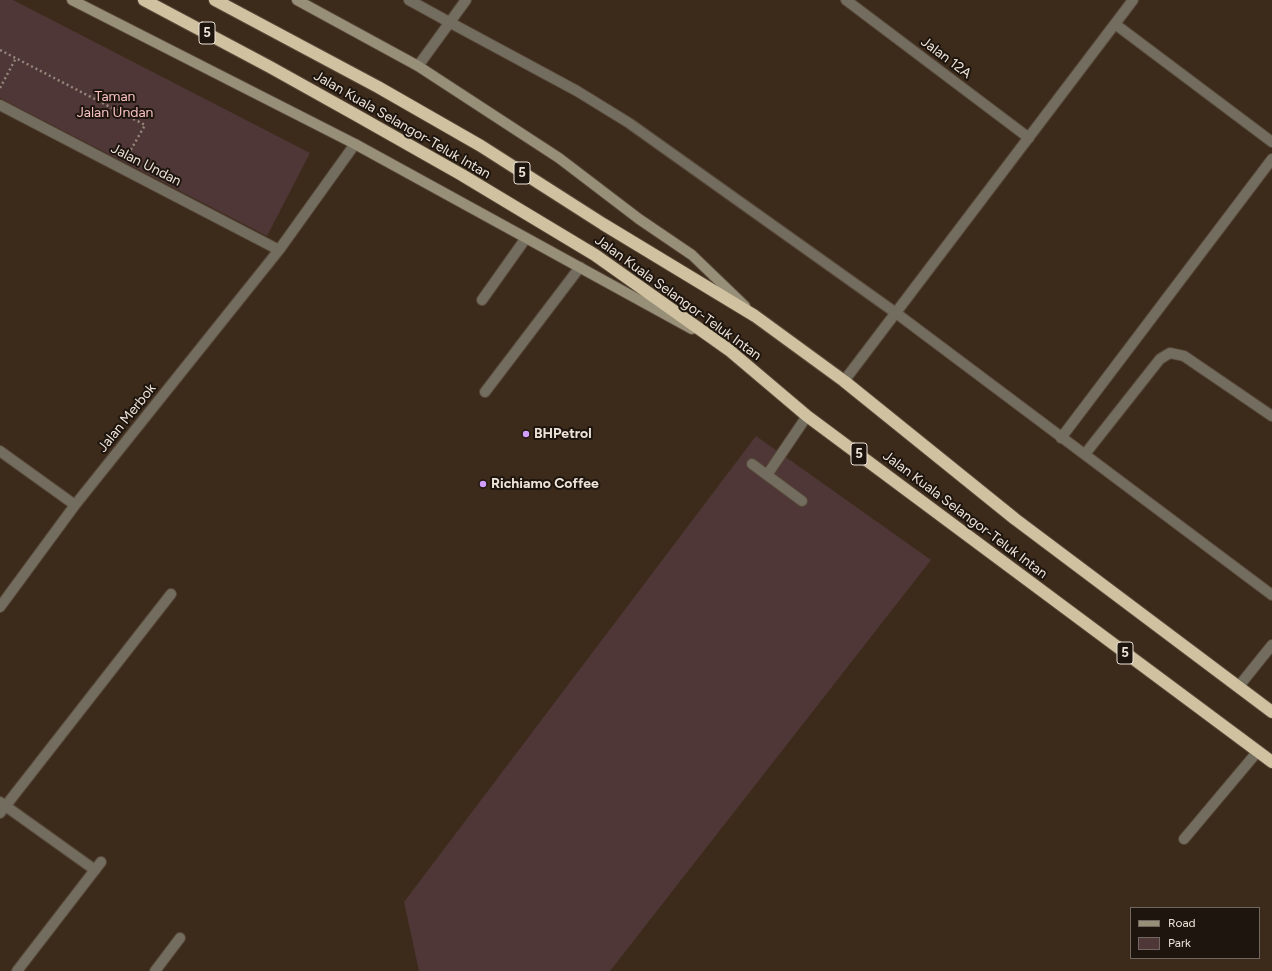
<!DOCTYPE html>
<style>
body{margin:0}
#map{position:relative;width:1272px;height:971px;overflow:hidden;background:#3c2b1b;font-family:Figtree,sans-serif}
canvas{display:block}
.legend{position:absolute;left:1130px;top:907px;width:130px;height:52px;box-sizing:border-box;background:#1d150e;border:1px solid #71675f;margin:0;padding:5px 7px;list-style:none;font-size:12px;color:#eee3d9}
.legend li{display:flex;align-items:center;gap:8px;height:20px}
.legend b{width:20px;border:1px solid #71675f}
</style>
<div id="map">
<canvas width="1272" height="971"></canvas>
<ul class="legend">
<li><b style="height:5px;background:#988f79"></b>Road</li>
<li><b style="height:11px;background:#4f3737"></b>Park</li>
</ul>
</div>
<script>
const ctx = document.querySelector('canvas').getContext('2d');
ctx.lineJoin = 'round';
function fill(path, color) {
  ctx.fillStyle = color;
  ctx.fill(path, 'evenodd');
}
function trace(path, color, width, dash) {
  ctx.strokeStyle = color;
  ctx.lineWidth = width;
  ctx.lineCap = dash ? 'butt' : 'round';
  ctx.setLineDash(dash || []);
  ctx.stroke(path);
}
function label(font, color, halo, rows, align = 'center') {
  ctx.font = font + ' Figtree,sans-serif';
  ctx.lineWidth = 4;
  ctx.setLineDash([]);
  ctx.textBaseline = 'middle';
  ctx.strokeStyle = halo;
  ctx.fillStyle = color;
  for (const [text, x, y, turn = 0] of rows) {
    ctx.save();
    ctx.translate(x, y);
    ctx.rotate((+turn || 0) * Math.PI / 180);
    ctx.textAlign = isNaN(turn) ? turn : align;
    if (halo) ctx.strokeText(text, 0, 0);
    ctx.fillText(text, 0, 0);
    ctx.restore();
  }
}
fill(new Path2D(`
 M 0,0 L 13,0 L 310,153 L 267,236 L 0,98 Z
 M 756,436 L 931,560 L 610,971 L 419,971 L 404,902 Z`), '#4f3737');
const lane = new Path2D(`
 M 409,0 L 449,22
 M 482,300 L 526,238
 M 485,392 L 580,267
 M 1085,454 L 1160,359 L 1170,353 L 1184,356 L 1272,416
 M 752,464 L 802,501
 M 767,475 L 807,416
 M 0,802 L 95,870
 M 0,813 L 171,594
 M 1184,839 L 1258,751`);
const street = new Path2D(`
 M 846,0 L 1029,138
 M 449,22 L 577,91 L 629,123 L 896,313 L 1272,595
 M 1115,24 L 1272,142
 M 418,66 L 466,0
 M 0,105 L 279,250
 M 844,381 L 1133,0
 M 1061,438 L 1272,159
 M 0,451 L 75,505
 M 0,607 L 75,505 L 279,250 L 355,144
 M 1239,686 L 1272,645
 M 17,971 L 101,862
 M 155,971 L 180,938`);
const secondary = new Path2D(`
 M 72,0 L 355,144 L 692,329
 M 297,0 L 418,66 L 559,158 L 639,219 L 692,255 L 745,306`);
const highway = new Path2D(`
 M 144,0 L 270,67 L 356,115 L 462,175 L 595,255 L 729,350 L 807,416 L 1272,762
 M 215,0 L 378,87 L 481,146 L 603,224 L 755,316 L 844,381 L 1015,519 L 1272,712`);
trace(lane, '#584839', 12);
trace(street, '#584839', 12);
trace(secondary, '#584839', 12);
trace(highway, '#584839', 14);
trace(new Path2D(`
 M 0,50 L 145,125 L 129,153
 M 0,88 L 16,58`), '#95877a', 2.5, [2, 3]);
trace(lane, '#726d5f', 10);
trace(street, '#726d5f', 10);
trace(secondary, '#988f79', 10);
trace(highway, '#d0c2a0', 12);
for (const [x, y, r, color] of [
 [526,434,4,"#d19dfe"],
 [483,484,4,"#d19dfe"]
]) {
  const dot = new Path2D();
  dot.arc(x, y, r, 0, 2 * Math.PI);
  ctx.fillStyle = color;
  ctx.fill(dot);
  trace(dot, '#1d150e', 1.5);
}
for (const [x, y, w] of [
 [207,33,16],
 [522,173,16],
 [859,454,16],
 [1125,653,16]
]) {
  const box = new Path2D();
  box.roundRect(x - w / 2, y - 11, w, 22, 3);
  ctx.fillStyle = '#1d150e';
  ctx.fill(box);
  trace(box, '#eee3d9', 1);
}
label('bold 13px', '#eee3d9', null, [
 ["5",207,33],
 ["5",522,173],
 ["5",859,454],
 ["5",1125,653]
]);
label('14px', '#eee3d9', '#1d150e', [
 ["Jalan 12A",946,58,37],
 ["Jalan Kuala Selangor-Teluk Intan",402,125,30],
 ["Jalan Undan",146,165,27],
 ["Jalan Kuala Selangor-Teluk Intan",678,298,36],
 ["Jalan Merbok",127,418,-51],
 ["Jalan Kuala Selangor-Teluk Intan",965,515,37]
]);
label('14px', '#f8c1c2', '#1d150e', [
 ["Taman",115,97],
 ["Jalan Undan",115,113]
]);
label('bold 14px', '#eee3d9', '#1d150e', [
 ["BHPetrol",534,434],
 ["Richiamo Coffee",491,484]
], 'left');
</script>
